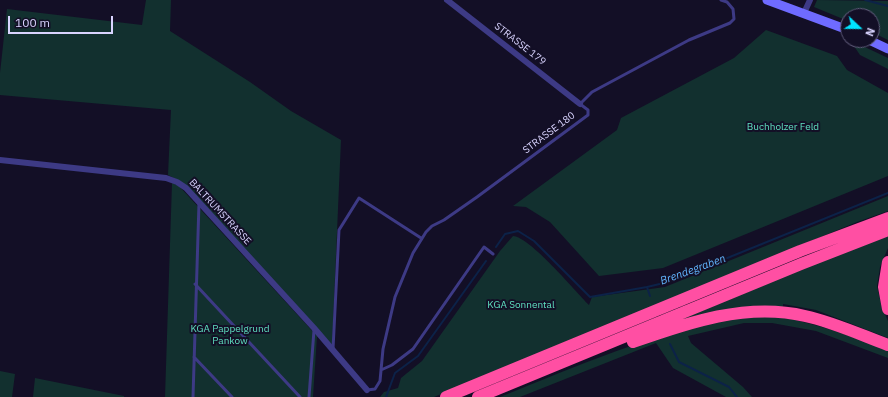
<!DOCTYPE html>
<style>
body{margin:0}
#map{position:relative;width:888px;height:397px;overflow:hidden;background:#130f26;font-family:"IBM Plex Sans",sans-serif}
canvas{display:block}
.north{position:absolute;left:840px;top:8px;width:40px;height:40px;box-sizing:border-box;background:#130f26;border:1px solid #625e7d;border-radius:50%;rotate:112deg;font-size:11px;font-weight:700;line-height:16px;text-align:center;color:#d9d4ff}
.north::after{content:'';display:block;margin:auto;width:14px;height:18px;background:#00e5ff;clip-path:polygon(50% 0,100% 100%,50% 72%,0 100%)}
.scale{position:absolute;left:8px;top:16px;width:105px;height:18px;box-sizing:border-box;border:2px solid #d9d4ff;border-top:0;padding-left:5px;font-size:12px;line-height:14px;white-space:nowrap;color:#d9d4ff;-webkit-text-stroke:3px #130f26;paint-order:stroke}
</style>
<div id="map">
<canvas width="888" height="397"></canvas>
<div class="north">N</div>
<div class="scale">100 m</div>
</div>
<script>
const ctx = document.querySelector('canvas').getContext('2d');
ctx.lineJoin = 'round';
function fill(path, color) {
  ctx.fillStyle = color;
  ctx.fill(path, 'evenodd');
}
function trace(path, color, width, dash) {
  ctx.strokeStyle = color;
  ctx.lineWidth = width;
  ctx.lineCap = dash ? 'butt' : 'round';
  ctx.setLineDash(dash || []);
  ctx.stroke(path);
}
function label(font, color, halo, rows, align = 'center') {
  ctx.font = font + ' "IBM Plex Sans",sans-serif';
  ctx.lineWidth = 4;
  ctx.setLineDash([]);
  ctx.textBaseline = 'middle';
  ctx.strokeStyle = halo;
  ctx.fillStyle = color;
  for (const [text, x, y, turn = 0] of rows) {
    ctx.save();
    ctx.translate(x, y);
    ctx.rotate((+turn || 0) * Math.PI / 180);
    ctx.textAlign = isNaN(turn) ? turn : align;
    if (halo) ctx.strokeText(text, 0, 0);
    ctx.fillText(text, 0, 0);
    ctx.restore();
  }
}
fill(new Path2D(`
 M 146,0 L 171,0 L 170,31 L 250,82 L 291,111 L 341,140 L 332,346 L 178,180 L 168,175 L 171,110 L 0,95 L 0,73 L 7,9 L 142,25 Z
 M 817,0 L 888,1 L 888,40 L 872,32 L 872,16 L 848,16 L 848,21 L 814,7 Z
 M 766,30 L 837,56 L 847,70 L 888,93 L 888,176 L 663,268 L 599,276 L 550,222 L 526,207 L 513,206 L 617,130 L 621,118 L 734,58 Z
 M 850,40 L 888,58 L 888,69 L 860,55 Z
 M 172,183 L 179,186 L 317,336 L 313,397 L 165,397 Z
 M 888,196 L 888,211 L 857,222 L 434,397 L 380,397 L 384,392 L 398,388 L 401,378 L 422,361 L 500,251 L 513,236 C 530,237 575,291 589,305 L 592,297 L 665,287 Z
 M 888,234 L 888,248 L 880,267 L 877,286 L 882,308 L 888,321 L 888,338 L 816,310 L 783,304 L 783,307 L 672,322 Z
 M 774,316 C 814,322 850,336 888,350 L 888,358 L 816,331 L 772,323 L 744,323 L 688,336 L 691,343 L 743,387 L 752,397 L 726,397 L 673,368 L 656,343 L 520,397 L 500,397 C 577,366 655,332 738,317 C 749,315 762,316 774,316 Z
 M 0,371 L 15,374 L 12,397 L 0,397 Z
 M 35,378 L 124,396 L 124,397 L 33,397 Z`), '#12302f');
trace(new Path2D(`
 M 865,0 L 888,6
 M 496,247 L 505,234 L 518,231 L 534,241 L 590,297 L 647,287 L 668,282 L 888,193
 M 647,287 L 650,296
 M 670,344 L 679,362 L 729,387 L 737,397
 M 386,397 L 395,373 L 418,356 L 486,261`), '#0c2248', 2);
trace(new Path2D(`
 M 195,284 L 300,397
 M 333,349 L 339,230 L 359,198 L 421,238
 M 194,357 L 232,397
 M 381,370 L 392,365 L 413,349 L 484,247 L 493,254
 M 367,390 L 375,389 L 380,381 L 383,349 L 395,297 L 413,253 L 426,232 L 432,226 L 444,220 L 477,197 L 588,115 L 588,110 L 580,104 L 592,92 L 689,40 L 730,23 L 734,19 L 733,9 L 727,2 L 721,0
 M 193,397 L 199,203
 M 309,397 L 314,330`), '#3d3a85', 3);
trace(new Path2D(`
 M 447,0 L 580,104
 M 804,13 L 810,0
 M 0,160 L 166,178 L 177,182 L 186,188 L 314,328 L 367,390`), '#3d3a85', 6);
trace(new Path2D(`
 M 767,0 L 848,30
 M 869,40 L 888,49`), '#6f6bff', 9);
trace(new Path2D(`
 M 888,262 L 884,287 L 888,309
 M 633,342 C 687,323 746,302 805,316 C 833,322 861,335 888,345
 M 446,397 L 800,251 L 888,218
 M 478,397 L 801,264 L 888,230`), '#ff4fa3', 12);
label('10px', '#d9d4ff', '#130f26', [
 ["STRASSE 179",520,44,38],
 ["STRASSE 180",549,133,-37],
 ["BALTRUMSTRASSE",220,212,47]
]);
label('10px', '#5fe0c0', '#130f26', [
 ["Buchholzer Feld",783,127],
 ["KGA Sonnental",521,305],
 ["KGA Pappelgrund",230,329],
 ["Pankow",230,341]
]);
label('italic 11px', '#62b6ff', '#130f26', [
 ["Brendegraben",693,270,-20]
]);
</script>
